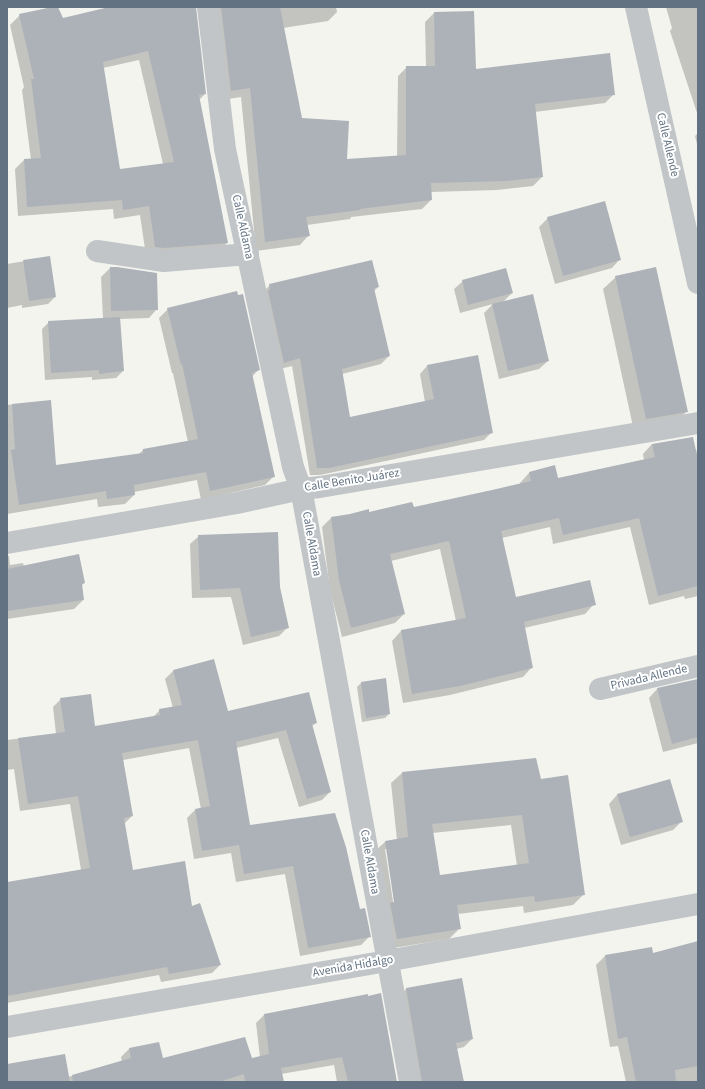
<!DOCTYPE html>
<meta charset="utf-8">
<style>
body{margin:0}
#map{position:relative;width:705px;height:1089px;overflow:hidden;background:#f4f4ef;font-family:"Source Sans 3",sans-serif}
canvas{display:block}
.frame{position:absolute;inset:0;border:8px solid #627282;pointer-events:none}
</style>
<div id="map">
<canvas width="705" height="1089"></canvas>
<div class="frame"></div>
</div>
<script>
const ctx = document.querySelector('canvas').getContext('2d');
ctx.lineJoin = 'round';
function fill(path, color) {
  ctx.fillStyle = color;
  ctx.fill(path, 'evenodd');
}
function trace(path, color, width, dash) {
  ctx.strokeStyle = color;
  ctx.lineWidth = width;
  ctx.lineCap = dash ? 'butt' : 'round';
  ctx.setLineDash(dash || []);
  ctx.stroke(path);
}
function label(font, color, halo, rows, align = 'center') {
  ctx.font = font + ' "Source Sans 3",sans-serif';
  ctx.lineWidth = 4;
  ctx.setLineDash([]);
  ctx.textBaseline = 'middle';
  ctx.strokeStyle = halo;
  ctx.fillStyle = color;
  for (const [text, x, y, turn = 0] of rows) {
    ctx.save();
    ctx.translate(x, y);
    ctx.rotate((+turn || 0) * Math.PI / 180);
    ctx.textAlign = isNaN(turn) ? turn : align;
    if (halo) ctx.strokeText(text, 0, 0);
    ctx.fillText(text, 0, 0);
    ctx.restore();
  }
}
fill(new Path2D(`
 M 57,7 L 63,19 L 113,7 L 195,7 L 205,94 L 199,100 L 227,243 L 218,252 L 146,256 L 140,215 L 114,219 L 113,209 L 18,216 L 15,169 L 24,160 L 31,160 L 22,90 L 24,87 L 10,25 L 20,15 ZM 139,60 L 163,164 L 119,171 L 103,68 Z
 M 207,7 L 336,7 L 337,12 L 328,21 L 283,28 L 301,119 L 346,160 L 397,157 L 398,76 L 407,67 L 426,67 L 425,22 L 434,13 L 475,70 L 614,94 L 605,103 L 535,112 L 542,177 L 533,186 L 497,190 L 431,192 L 431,200 L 422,209 L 351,217 L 350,219 L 307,225 L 309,235 L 300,245 L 256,251 L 241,97 L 222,100 Z
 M 666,7 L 698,7 L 698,116 L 670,31 L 672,28 Z
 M 698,133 L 698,148 L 695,136 Z
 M 548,218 L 620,259 L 612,268 L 555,284 L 539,227 Z
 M 49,257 L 55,297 L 48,304 L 22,308 L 22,305 L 7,308 L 7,264 Z
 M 110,268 L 157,309 L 149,318 L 119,319 L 123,371 L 116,378 L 92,380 L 92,377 L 45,380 L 42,329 L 49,322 L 103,319 L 101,277 Z
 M 616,277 L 686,412 L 674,424 L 634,431 L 603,289 Z
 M 463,281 L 512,293 L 503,302 L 548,361 L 539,369 L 499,379 L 484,313 L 493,304 L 460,313 L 454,289 Z
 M 270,285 L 378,287 L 373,292 L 389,356 L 381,364 L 342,374 L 349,418 L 425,402 L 420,374 L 427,366 L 492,432 L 484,440 L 320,475 L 310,475 L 292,366 L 276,370 L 262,293 Z
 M 168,309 L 258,370 L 252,377 L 274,476 L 265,485 L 201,500 L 197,480 L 134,492 L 134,495 L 125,504 L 98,507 L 97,499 L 7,514 L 7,405 L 50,401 L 55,466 L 138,455 L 143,450 L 188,442 L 173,373 L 172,373 L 159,318 Z
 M 652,444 L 696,449 L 698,458 L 698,596 L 685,599 L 684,596 L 649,605 L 630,527 L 553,544 L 550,527 L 502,538 L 515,599 L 594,604 L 585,614 L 524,628 L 532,667 L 523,677 L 450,695 L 403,703 L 392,641 L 401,631 L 456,621 L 440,549 L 391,561 L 404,614 L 395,623 L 342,637 L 330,590 L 322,527 L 331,518 L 413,508 L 520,485 L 520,483 L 529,473 L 554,466 L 558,479 L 644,460 L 643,454 Z
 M 199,536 L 279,587 L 288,627 L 279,636 L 243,645 L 231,597 L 192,598 L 190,544 Z
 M 7,556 L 9,556 L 10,565 L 23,563 L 24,567 L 84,583 L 81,586 L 83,600 L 74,609 L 7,619 Z
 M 173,671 L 227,712 L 316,723 L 311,727 L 330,792 L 322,800 L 299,807 L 278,738 L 236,748 L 249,827 L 359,910 L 370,936 L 361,945 L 300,956 L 285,874 L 236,882 L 231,853 L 194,859 L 187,818 L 195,810 L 201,809 L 189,748 L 123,760 L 132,816 L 124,824 L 132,871 L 192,907 L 220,965 L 212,973 L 161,982 L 159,975 L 7,1003 L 7,883 L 81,870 L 70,804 L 20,811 L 14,769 L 7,770 L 7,740 L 56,734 L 53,707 L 61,699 L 94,728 L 153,717 L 160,710 L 173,708 L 165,679 Z
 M 698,680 L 698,743 L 663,752 L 649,698 L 657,689 Z
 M 361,683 L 389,714 L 385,718 L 362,722 L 357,687 Z
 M 536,759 L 540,780 L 584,894 L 573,905 L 524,913 L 523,906 L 458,914 L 460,928 L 449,939 L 387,949 L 374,852 L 385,842 L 397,840 L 391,783 L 402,773 ZM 511,825 L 517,866 L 439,876 L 432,833 ZM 385,849 L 387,849 L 396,907 L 394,908 Z
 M 617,795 L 682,821 L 673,830 L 621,845 L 609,804 Z
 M 698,943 L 698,1082 L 626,1082 L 618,1046 L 610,1047 L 596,965 L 605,956 L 651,948 L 652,954 Z
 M 461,979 L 472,1039 L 464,1047 L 456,1049 L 463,1082 L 413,1082 L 398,998 L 406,989 Z
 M 367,995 L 396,1082 L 337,1082 L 334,1065 L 281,1074 L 283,1082 L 10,1082 L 68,1077 L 122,1062 L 121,1057 L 129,1049 L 162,1059 L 252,1059 L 260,1057 L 256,1023 L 264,1015 Z`), '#0003');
fill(new Path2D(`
 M 52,7 L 58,7 L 63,18 L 109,7 L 196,7 L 206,94 L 199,95 L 228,243 L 164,248 L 155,247 L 149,206 L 123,210 L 122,200 L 27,207 L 24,159 L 41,158 L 31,79 L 34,79 L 19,14 ZM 148,51 L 174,162 L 120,169 L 103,62 Z
 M 221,7 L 280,7 L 302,118 L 349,121 L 347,159 L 406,155 L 406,66 L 435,66 L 434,12 L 474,11 L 476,69 L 610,53 L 615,95 L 535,104 L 543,177 L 507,181 L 431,183 L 432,200 L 360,209 L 360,210 L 306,217 L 310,236 L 265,242 L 250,88 L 231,91 Z
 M 605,201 L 621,260 L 563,276 L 547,217 Z
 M 50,256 L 56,297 L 29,301 L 23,260 Z
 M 372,260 L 379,287 L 374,288 L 390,356 L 342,369 L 350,417 L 434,399 L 427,365 L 478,355 L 493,433 L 329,468 L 317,468 L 300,358 L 284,363 L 268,291 L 270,290 L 269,284 Z
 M 110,267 L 117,267 L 157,273 L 158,310 L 111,311 Z
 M 656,267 L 688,412 L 646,419 L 615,276 Z
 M 506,268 L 513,293 L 468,305 L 462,280 Z
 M 237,291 L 238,295 L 243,294 L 260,370 L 252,373 L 275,477 L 210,491 L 206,472 L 134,485 L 135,495 L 107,499 L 106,491 L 19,505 L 11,450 L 15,449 L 12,404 L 51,400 L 56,465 L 143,453 L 143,449 L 198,439 L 182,364 L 181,365 L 167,308 Z
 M 533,294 L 549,361 L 508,371 L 492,304 Z
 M 120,317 L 124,371 L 99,374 L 99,370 L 51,373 L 48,321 Z
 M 693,437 L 698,460 L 698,586 L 658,596 L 639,518 L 563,535 L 559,518 L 501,531 L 516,597 L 590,580 L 596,605 L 524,622 L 533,668 L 460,686 L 412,694 L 401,630 L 466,618 L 449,541 L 390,554 L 405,614 L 351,628 L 339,580 L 331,517 L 350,514 L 369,509 L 369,512 L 412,502 L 414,507 L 492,490 L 531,481 L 529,472 L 555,465 L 558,478 L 655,457 L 652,444 Z
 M 278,532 L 280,587 L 289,628 L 251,637 L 240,588 L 200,590 L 198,535 Z
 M 79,554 L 85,583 L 82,584 L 84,600 L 7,611 L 7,569 Z
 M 214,659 L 228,711 L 309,692 L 317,723 L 312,724 L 331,792 L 307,799 L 286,730 L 236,742 L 250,825 L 335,813 L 346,847 L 360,909 L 365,908 L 371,937 L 308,948 L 293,866 L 244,874 L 239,845 L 202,851 L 195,809 L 210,806 L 198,740 L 122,753 L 133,816 L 124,818 L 133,870 L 185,861 L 192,906 L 200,903 L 221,965 L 169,974 L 167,967 L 7,996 L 7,882 L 90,868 L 78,796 L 28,804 L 18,738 L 65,732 L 60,698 L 91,694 L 95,726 L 160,715 L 159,709 L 182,705 L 173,670 Z
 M 386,678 L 390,714 L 366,718 L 361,682 Z
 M 698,679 L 698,737 L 672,744 L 657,688 Z
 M 536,758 L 541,779 L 568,775 L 585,895 L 535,902 L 534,896 L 457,905 L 461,929 L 397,939 L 390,903 L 394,902 L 385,841 L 408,837 L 402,772 ZM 522,815 L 529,863 L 440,875 L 432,824 Z
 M 670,779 L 683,822 L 630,837 L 617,794 Z
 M 698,941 L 698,1066 L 675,1070 L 676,1082 L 636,1082 L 627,1037 L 618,1039 L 605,955 L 652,947 L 653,953 Z
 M 462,978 L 473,1039 L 456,1043 L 464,1082 L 422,1082 L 406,988 Z
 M 381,993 L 397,1082 L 348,1082 L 342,1057 L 281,1068 L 284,1082 L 245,1082 L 244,1074 L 219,1082 L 73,1082 L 72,1075 L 131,1058 L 129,1048 L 159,1042 L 163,1058 L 245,1037 L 252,1058 L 269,1054 L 264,1014 L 368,994 L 368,996 Z
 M 65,1054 L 70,1082 L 7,1082 L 7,1064 Z`), '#acb2b8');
trace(new Path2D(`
 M 208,7 L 225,149 L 293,467 L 301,489 L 305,510 L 410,1082
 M 636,7 L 698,283
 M 97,251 L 164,261 L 248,254
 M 7,543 L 237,503 L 301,489 L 320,487 L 698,423
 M 600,689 L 698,666
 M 7,1027 L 387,961 L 698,904`), '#c1c5c8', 22);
label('12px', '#627282', '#fff', [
 ["Calle Allende",667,145,77],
 ["Calle Aldama",242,227,78],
 ["Calle Benito Juárez",352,481,-9],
 ["Calle Aldama",311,544,80],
 ["Privada Allende",649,678,-13],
 ["Calle Aldama",369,862,80],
 ["Avenida Hidalgo",353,967,-10]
]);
</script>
